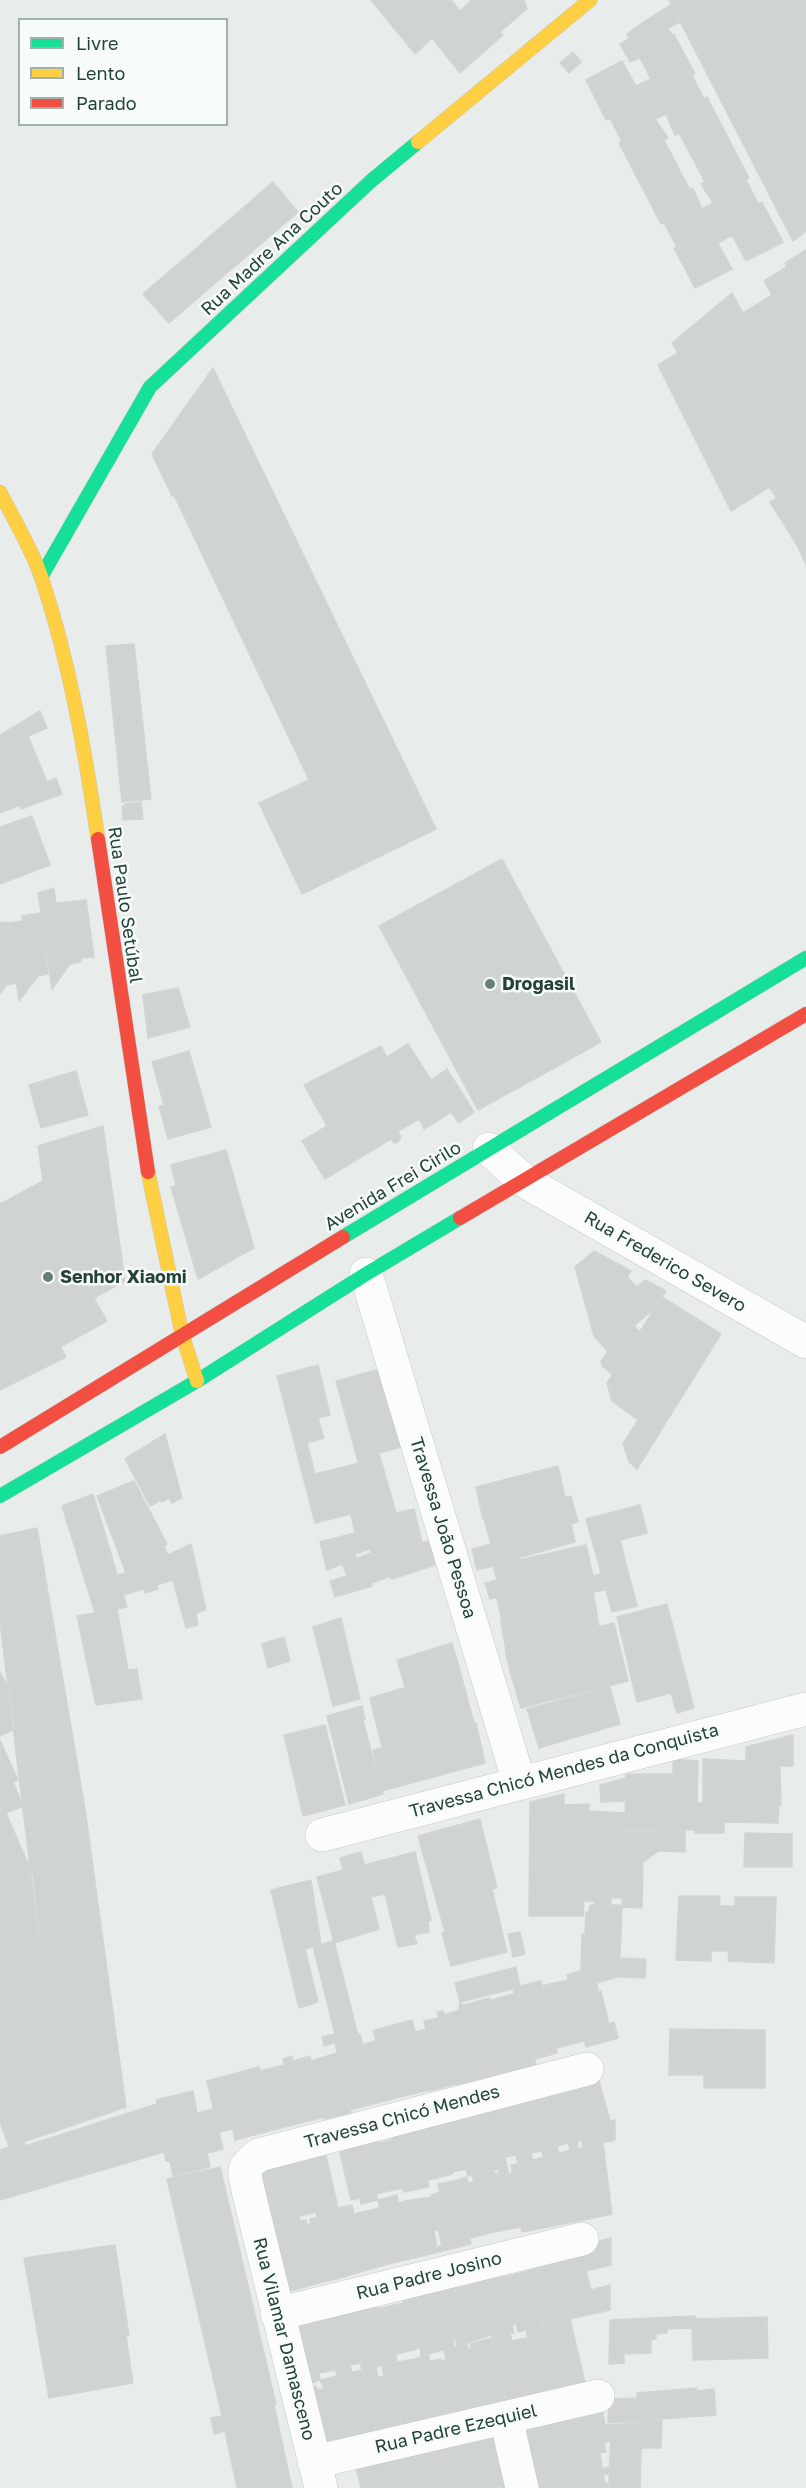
<!DOCTYPE html>
<meta charset="utf-8">
<style>
body{margin:0}
#map{position:relative;width:806px;height:2488px;overflow:hidden;background:#e8edeb;font-family:"Golos Text",sans-serif}
canvas{display:block}
.legend{position:absolute;left:18px;top:18px;width:210px;height:108px;box-sizing:border-box;background:#f7fbf9;border:2px solid #a3b1ad;margin:0;padding:8px 10px;list-style:none;font-size:18px;color:#24423a}
.legend li{display:flex;align-items:center;gap:12px;height:30px}
.legend b{width:30px;border:2px solid #a3b1ad}
</style>
<div id="map">
<canvas width="806" height="2488"></canvas>
<ul class="legend">
<li><b style="height:8px;background:#16e098"></b>Livre</li>
<li><b style="height:8px;background:#ffcf43"></b>Lento</li>
<li><b style="height:8px;background:#f24e42"></b>Parado</li>
</ul>
</div>
<script>
const ctx = document.querySelector('canvas').getContext('2d');
ctx.lineJoin = 'round';
function fill(path, color) {
  ctx.fillStyle = color;
  ctx.fill(path, 'evenodd');
}
function trace(path, color, width, dash) {
  ctx.strokeStyle = color;
  ctx.lineWidth = width;
  ctx.lineCap = dash ? 'butt' : 'round';
  ctx.setLineDash(dash || []);
  ctx.stroke(path);
}
function label(font, color, halo, rows, align = 'center') {
  ctx.font = font + ' "Golos Text",sans-serif';
  ctx.lineWidth = 5;
  ctx.setLineDash([]);
  ctx.textBaseline = 'middle';
  ctx.strokeStyle = halo;
  ctx.fillStyle = color;
  for (const [text, x, y, turn = 0] of rows) {
    ctx.save();
    ctx.translate(x, y);
    ctx.rotate((+turn || 0) * Math.PI / 180);
    ctx.textAlign = isNaN(turn) ? turn : align;
    if (halo) ctx.strokeText(text, 0, 0);
    ctx.fillText(text, 0, 0);
    ctx.restore();
  }
}
const building = new Path2D(`
 M 371,0 L 451,0 L 460,11 L 472,0 L 524,0 L 527,9 L 500,32 L 503,35 L 460,73 L 432,38 L 415,54 Z
 M 669,0 L 806,0 L 806,231 L 793,241 Z
 M 671,5 L 680,22 L 668,28 L 672,35 L 674,34 L 695,74 L 692,75 L 704,99 L 707,97 L 749,178 L 746,180 L 758,203 L 762,202 L 783,242 L 746,261 L 732,235 L 718,243 L 732,269 L 695,288 L 674,248 L 677,247 L 664,223 L 661,224 L 619,143 L 622,142 L 610,118 L 606,120 L 586,80 L 622,61 L 636,86 L 651,79 L 640,58 L 630,62 L 620,44 L 629,38 L 627,34 L 645,21 ZM 666,114 L 675,135 L 679,133 L 705,182 L 701,184 L 713,203 L 702,209 L 693,188 L 690,190 L 664,140 L 668,138 L 655,119 Z
 M 573,52 L 581,62 L 569,73 L 560,63 Z
 M 273,182 L 298,212 L 169,323 L 143,294 Z
 M 806,250 L 806,565 L 797,545 L 770,502 L 777,498 L 769,487 L 731,511 L 658,365 L 678,353 L 672,343 L 732,293 L 743,313 L 772,295 L 764,281 L 787,267 L 785,263 Z
 M 213,368 L 436,829 L 302,894 L 259,803 L 309,780 L 174,495 L 172,496 L 152,454 Z
 M 134,644 L 151,799 L 122,802 L 106,646 Z
 M 40,711 L 47,728 L 28,736 L 47,782 L 56,778 L 62,794 L 21,809 L 20,805 L 0,813 L 0,735 Z
 M 141,802 L 143,819 L 123,820 L 122,806 L 126,806 L 125,804 Z
 M 32,816 L 50,865 L 0,884 L 0,827 Z
 M 502,859 L 601,1042 L 478,1110 L 379,926 Z
 M 54,888 L 56,903 L 86,900 L 94,957 L 81,958 L 81,962 L 70,964 L 52,989 L 38,893 Z
 M 40,913 L 48,974 L 38,976 L 19,1001 L 8,923 L 23,921 L 22,916 Z
 M 7,922 L 17,983 L 6,985 L 0,994 L 0,923 Z
 M 178,988 L 190,1027 L 148,1038 L 143,995 Z
 M 408,1044 L 431,1080 L 447,1069 L 474,1112 L 459,1123 L 451,1112 L 424,1129 L 387,1057 Z
 M 381,1046 L 419,1119 L 398,1131 L 401,1137 L 398,1142 L 394,1143 L 391,1139 L 325,1179 L 302,1141 L 327,1126 L 304,1085 Z
 M 189,1051 L 211,1127 L 168,1139 L 159,1106 L 164,1105 L 152,1062 Z
 M 76,1071 L 88,1115 L 41,1128 L 29,1085 Z
 M 103,1126 L 125,1281 L 94,1298 L 107,1321 L 60,1347 L 0,1236 L 0,1204 L 43,1181 L 38,1146 Z
 M 226,1150 L 254,1248 L 198,1279 L 171,1187 L 176,1186 L 171,1165 Z
 M 0,1236 L 66,1357 L 0,1390 Z
 M 594,1251 L 631,1271 L 627,1277 L 637,1287 L 645,1280 L 666,1291 L 654,1309 L 634,1326 L 640,1332 L 612,1374 L 602,1366 L 601,1361 L 608,1352 L 594,1336 L 575,1267 Z
 M 662,1297 L 721,1334 L 637,1469 L 629,1462 L 623,1444 L 638,1420 L 612,1401 L 607,1383 Z
 M 318,1365 L 330,1415 L 318,1418 L 324,1438 L 307,1443 L 315,1474 L 359,1463 L 376,1527 L 355,1533 L 351,1514 L 315,1523 L 277,1376 Z
 M 380,1369 L 401,1447 L 379,1453 L 396,1513 L 414,1509 L 416,1517 L 376,1527 L 336,1381 Z
 M 165,1434 L 182,1498 L 172,1503 L 169,1498 L 162,1502 L 161,1500 L 150,1506 L 125,1459 Z
 M 558,1466 L 565,1497 L 483,1519 L 476,1487 Z
 M 134,1481 L 167,1544 L 164,1546 L 168,1555 L 191,1544 L 206,1610 L 196,1613 L 198,1625 L 186,1628 L 173,1580 L 157,1585 L 158,1589 L 145,1593 L 144,1589 L 123,1595 L 117,1575 L 126,1573 L 97,1496 Z
 M 93,1494 L 127,1607 L 117,1609 L 128,1670 L 137,1669 L 142,1699 L 96,1705 L 77,1616 L 95,1613 L 62,1506 Z
 M 571,1496 L 578,1522 L 491,1544 L 484,1518 Z
 M 640,1505 L 647,1533 L 620,1540 L 637,1606 L 612,1612 L 586,1519 Z
 M 416,1517 L 422,1542 L 372,1556 L 370,1549 L 355,1554 L 356,1558 L 327,1570 L 320,1542 Z
 M 571,1523 L 575,1542 L 518,1558 L 519,1560 L 586,1545 L 593,1576 L 490,1599 L 485,1583 L 497,1580 L 493,1566 L 477,1570 L 472,1549 Z
 M 37,1528 L 85,1809 L 126,2107 L 62,2129 L 0,1621 L 0,1536 Z
 M 435,1539 L 441,1563 L 392,1579 L 391,1576 L 372,1583 L 372,1586 L 335,1597 L 330,1581 L 347,1576 L 342,1564 L 371,1553 L 372,1556 Z
 M 601,1574 L 605,1590 L 593,1592 L 595,1602 L 502,1623 L 497,1598 Z
 M 595,1602 L 599,1627 L 506,1650 L 501,1623 Z
 M 667,1604 L 694,1708 L 677,1713 L 671,1693 L 637,1702 L 617,1617 Z
 M 341,1618 L 360,1699 L 333,1706 L 313,1627 Z
 M 614,1623 L 620,1648 L 511,1675 L 505,1650 Z
 M 284,1637 L 290,1661 L 268,1668 L 262,1644 Z
 M 452,1643 L 460,1671 L 405,1687 L 397,1660 Z
 M 620,1648 L 628,1681 L 521,1708 L 511,1675 Z
 M 460,1671 L 474,1723 L 382,1747 L 370,1698 Z
 M 0,1672 L 7,1685 L 9,1683 L 15,1729 L 0,1736 Z
 M 610,1687 L 620,1724 L 539,1748 L 527,1709 Z
 M 362,1706 L 365,1719 L 363,1720 L 378,1778 L 379,1778 L 373,1750 L 474,1723 L 476,1723 L 485,1763 L 382,1791 L 383,1794 L 349,1804 L 327,1716 Z
 M 325,1725 L 345,1805 L 303,1816 L 284,1735 Z
 M 793,1735 L 793,1766 L 780,1766 L 781,1805 L 779,1805 L 778,1823 L 724,1822 L 724,1833 L 695,1833 L 695,1830 L 625,1829 L 626,1774 L 673,1774 L 673,1759 L 698,1761 L 697,1803 L 703,1803 L 703,1759 L 746,1761 L 746,1747 Z
 M 0,1740 L 18,1780 L 13,1782 L 23,1806 L 6,1813 L 33,1875 L 62,2129 L 9,2147 L 0,2122 Z
 M 626,1778 L 626,1801 L 601,1802 L 600,1785 Z
 M 564,1794 L 564,1805 L 589,1804 L 583,1916 L 529,1916 L 530,1802 Z
 M 588,1811 L 625,1813 L 622,1898 L 611,1898 L 611,1905 L 622,1905 L 620,1958 L 581,1971 L 582,1934 L 585,1934 L 586,1912 L 589,1912 L 590,1905 L 595,1905 L 594,1901 L 584,1901 Z
 M 480,1819 L 497,1888 L 492,1889 L 507,1952 L 451,1966 L 442,1933 L 445,1932 L 418,1836 Z
 M 624,1831 L 685,1831 L 685,1852 L 659,1851 L 643,1862 L 642,1908 L 622,1907 Z
 M 745,1833 L 792,1834 L 792,1867 L 744,1867 Z
 M 361,1852 L 364,1865 L 415,1852 L 431,1920 L 428,1921 L 429,1932 L 414,1935 L 417,1944 L 398,1947 L 385,1894 L 371,1897 L 379,1929 L 334,1943 L 317,1877 L 343,1870 L 340,1858 Z
 M 311,1880 L 321,1944 L 305,1949 L 318,2002 L 299,2008 L 271,1890 Z
 M 679,1896 L 720,1896 L 719,1906 L 735,1906 L 735,1897 L 776,1897 L 774,1963 L 728,1961 L 729,1951 L 711,1951 L 711,1961 L 676,1960 Z
 M 520,1932 L 525,1954 L 513,1957 L 508,1934 Z
 M 334,1941 L 358,2035 L 324,2046 L 322,2037 L 335,2034 L 313,1946 Z
 M 620,1958 L 620,1976 L 597,1983 L 598,1992 L 601,1991 L 609,2024 L 614,2022 L 618,2038 L 586,2047 L 567,1975 Z
 M 620,1958 L 646,1959 L 645,1978 L 620,1977 Z
 M 516,1967 L 520,1987 L 460,2002 L 455,1983 Z
 M 568,1980 L 584,2041 L 557,2048 L 542,1986 Z
 M 541,1981 L 557,2053 L 535,2059 L 516,1987 Z
 M 516,1987 L 536,2065 L 509,2072 L 491,2000 L 514,1994 L 513,1988 Z
 M 490,1998 L 509,2072 L 483,2079 L 463,2005 Z
 M 460,2002 L 463,2005 L 483,2079 L 457,2085 L 437,2012 L 443,2011 L 444,2015 L 459,2010 Z
 M 439,2018 L 456,2084 L 430,2091 L 415,2032 L 426,2029 L 424,2021 Z
 M 412,2020 L 430,2090 L 404,2096 L 386,2027 Z
 M 386,2027 L 404,2096 L 377,2103 L 362,2045 L 376,2041 L 373,2031 Z
 M 670,2029 L 765,2030 L 765,2088 L 704,2088 L 704,2075 L 669,2075 Z
 M 360,2034 L 377,2103 L 350,2110 L 335,2043 Z
 M 337,2053 L 351,2113 L 324,2119 L 311,2061 Z
 M 292,2056 L 293,2061 L 310,2056 L 324,2117 L 297,2124 L 283,2059 Z
 M 284,2065 L 297,2124 L 273,2130 L 260,2071 Z
 M 259,2067 L 273,2130 L 235,2140 L 233,2129 L 219,2132 L 207,2081 Z
 M 598,2077 L 610,2121 L 615,2120 L 615,2140 L 583,2147 L 569,2084 Z
 M 569,2084 L 582,2140 L 578,2141 L 578,2148 L 570,2150 L 568,2143 L 558,2146 L 544,2090 Z
 M 544,2090 L 559,2153 L 543,2156 L 542,2151 L 531,2153 L 518,2096 Z
 M 193,2091 L 197,2113 L 214,2109 L 223,2149 L 207,2153 L 210,2167 L 173,2176 L 170,2161 L 166,2161 L 164,2152 L 0,2200 L 0,2150 L 24,2142 L 25,2146 L 157,2104 L 156,2100 Z
 M 518,2096 L 531,2152 L 506,2157 L 493,2100 Z
 M 493,2099 L 507,2166 L 498,2169 L 495,2161 L 497,2169 L 482,2173 L 466,2106 Z
 M 466,2106 L 482,2173 L 468,2176 L 466,2169 L 453,2172 L 439,2113 Z
 M 439,2113 L 453,2174 L 428,2180 L 414,2119 Z
 M 416,2124 L 429,2187 L 404,2192 L 390,2131 Z
 M 376,2136 L 378,2143 L 392,2140 L 403,2188 L 376,2194 L 364,2138 Z
 M 365,2142 L 378,2200 L 361,2204 L 360,2198 L 351,2200 L 338,2144 Z
 M 603,2143 L 612,2214 L 574,2222 L 559,2153 Z
 M 324,2147 L 338,2208 L 325,2211 L 312,2151 Z
 M 312,2151 L 326,2215 L 317,2217 L 316,2212 L 299,2216 L 285,2158 Z
 M 531,2152 L 533,2160 L 518,2164 L 516,2155 Z
 M 559,2153 L 574,2222 L 548,2227 L 533,2160 Z
 M 285,2158 L 300,2221 L 272,2227 L 258,2165 Z
 M 533,2160 L 548,2227 L 522,2232 L 509,2174 L 512,2173 L 511,2165 Z
 M 507,2166 L 521,2227 L 494,2232 L 482,2173 L 494,2170 L 495,2174 L 499,2173 L 498,2169 Z
 M 220,2167 L 276,2404 L 274,2405 L 292,2488 L 237,2488 L 225,2431 L 214,2434 L 211,2418 L 222,2416 L 167,2179 Z
 M 482,2173 L 494,2232 L 470,2238 L 457,2180 L 467,2177 L 468,2183 L 474,2182 L 472,2175 Z
 M 457,2180 L 471,2244 L 443,2251 L 431,2195 L 440,2192 L 438,2184 Z
 M 397,2195 L 398,2203 L 405,2201 L 418,2257 L 392,2263 L 378,2200 Z
 M 432,2197 L 439,2230 L 434,2231 L 437,2247 L 442,2245 L 443,2251 L 418,2257 L 405,2201 Z
 M 352,2205 L 367,2270 L 340,2278 L 325,2211 Z
 M 379,2208 L 392,2263 L 367,2270 L 354,2214 Z
 M 326,2215 L 340,2278 L 315,2284 L 300,2221 L 306,2220 L 307,2225 L 311,2223 L 310,2219 Z
 M 300,2221 L 315,2284 L 287,2292 L 272,2227 Z
 M 611,2238 L 611,2265 L 586,2271 L 591,2290 L 610,2285 L 610,2310 L 570,2319 L 554,2253 Z
 M 115,2245 L 129,2335 L 126,2336 L 133,2383 L 49,2398 L 24,2258 Z
 M 554,2253 L 570,2319 L 544,2326 L 529,2260 Z
 M 501,2266 L 504,2280 L 506,2279 L 516,2323 L 512,2325 L 514,2333 L 492,2338 L 476,2272 Z
 M 476,2270 L 491,2335 L 467,2343 L 452,2275 Z
 M 532,2270 L 542,2326 L 518,2332 L 506,2279 L 504,2280 L 504,2277 Z
 M 453,2281 L 467,2344 L 457,2347 L 455,2338 L 453,2339 L 454,2348 L 439,2351 L 425,2287 Z
 M 425,2287 L 439,2351 L 421,2356 L 420,2347 L 414,2350 L 401,2293 Z
 M 374,2296 L 389,2364 L 362,2370 L 347,2306 Z
 M 403,2303 L 414,2350 L 396,2354 L 397,2362 L 389,2364 L 377,2309 Z
 M 347,2306 L 360,2363 L 350,2365 L 352,2373 L 337,2376 L 322,2309 Z
 M 322,2311 L 336,2370 L 319,2373 L 320,2380 L 308,2384 L 294,2318 Z
 M 695,2316 L 695,2319 L 767,2317 L 768,2358 L 693,2360 L 692,2328 L 667,2329 L 667,2333 L 656,2334 L 656,2339 L 651,2340 L 651,2353 L 624,2354 L 624,2363 L 609,2364 L 610,2320 Z
 M 570,2319 L 586,2387 L 559,2393 L 544,2326 Z
 M 544,2326 L 559,2393 L 533,2398 L 520,2339 L 528,2338 L 526,2330 Z
 M 510,2334 L 512,2341 L 520,2339 L 533,2398 L 508,2405 L 492,2338 Z
 M 492,2338 L 508,2405 L 481,2408 L 468,2349 L 472,2349 L 470,2344 Z
 M 467,2344 L 481,2408 L 454,2416 L 442,2361 L 446,2360 L 444,2350 Z
 M 428,2354 L 430,2361 L 441,2359 L 454,2416 L 429,2422 L 415,2359 Z
 M 415,2359 L 429,2422 L 416,2425 L 415,2421 L 402,2425 L 388,2364 Z
 M 388,2364 L 403,2428 L 377,2434 L 362,2370 L 376,2367 L 378,2377 L 384,2376 L 382,2366 Z
 M 362,2370 L 377,2434 L 351,2439 L 337,2376 Z
 M 337,2376 L 351,2439 L 322,2446 L 310,2388 L 316,2386 L 317,2390 L 324,2389 L 320,2380 Z
 M 697,2388 L 696,2391 L 714,2389 L 716,2415 L 608,2423 L 609,2399 L 637,2398 L 637,2393 Z
 M 602,2407 L 605,2425 L 611,2425 L 610,2441 L 530,2458 L 520,2426 Z
 M 662,2420 L 661,2448 L 644,2448 L 641,2450 L 640,2488 L 609,2488 L 611,2425 Z
 M 498,2437 L 500,2464 L 437,2478 L 436,2472 L 443,2469 L 435,2471 L 430,2449 Z
 M 604,2442 L 606,2452 L 600,2453 L 602,2468 L 536,2482 L 530,2458 Z
 M 430,2448 L 437,2478 L 396,2488 L 361,2488 L 356,2469 Z
 M 500,2464 L 505,2488 L 439,2488 L 437,2478 Z
 M 609,2467 L 609,2474 L 603,2475 L 605,2483 L 609,2483 L 609,2488 L 534,2488 L 533,2483 Z
 M 437,2478 L 439,2488 L 396,2488 L 412,2484 Z`);
fill(building, '#cfd4d2');
trace(building, '#d1d6d4', 1.5);
const street = new Path2D(`
 M 489,1149 L 524,1181 L 806,1342
 M 366,1274 L 519,1782
 M 322,1835 L 806,1709
 M 277,2314 L 582,2239
 M 506,2418 L 522,2488
 M 314,2462 L 598,2396
 M 321,2488 L 248,2190 C 244,2170 241,2168 259,2155 L 587,2069`);
const fast = new Path2D(`
 M 41,577 L 150,387 L 371,181 L 418,142
 M 343,1237 L 806,958
 M 0,1496 L 197,1381 L 366,1274 L 460,1218`);
const slow = new Path2D(`
 M 418,142 L 590,0
 M 0,492 C 14,520 32,549 42,579 C 70,664 85,751 98,839
 M 148,1172 L 182,1334 L 197,1381`);
const jam = new Path2D(`
 M 98,839 L 148,1172
 M 460,1218 L 806,1014
 M 0,1447 L 343,1237`);
trace(street, '#c5cac8', 34);
trace(fast, '#c3cbc8', 15);
trace(slow, '#c3cbc8', 15);
trace(jam, '#c3cbc8', 15);
trace(street, '#fcfcfc', 33);
trace(fast, '#16e098', 14);
trace(slow, '#ffcf43', 14);
trace(jam, '#f24e42', 14);
for (const [x, y, r, color] of [
 [490,984,6,"#697e78"],
 [48,1277,6,"#697e78"]
]) {
  const dot = new Path2D();
  dot.arc(x, y, r, 0, 2 * Math.PI);
  ctx.fillStyle = color;
  ctx.fill(dot);
  trace(dot, '#f7fbf9', 2);
}
label('18px', '#24423a', '#f7fbf9', [
 ["Rua Madre Ana Couto",272,249,-43],
 ["Rua Paulo Setúbal",125,905,82],
 ["Avenida Frei Cirilo",393,1186,-31],
 ["Rua Frederico Severo",665,1262,30],
 ["Travessa João Pessoa",443,1528,73],
 ["Travessa Chicó Mendes da Conquista",564,1771,-15],
 ["Travessa Chicó Mendes",402,2117,-15],
 ["Rua Padre Josino",429,2276,-14],
 ["Rua Vilamar Damasceno",284,2339,76],
 ["Rua Padre Ezequiel",456,2429,-13]
]);
label('bold 18px', '#24423a', '#f7fbf9', [
 ["Drogasil",502,984],
 ["Senhor Xiaomi",60,1277]
], 'left');
</script>
